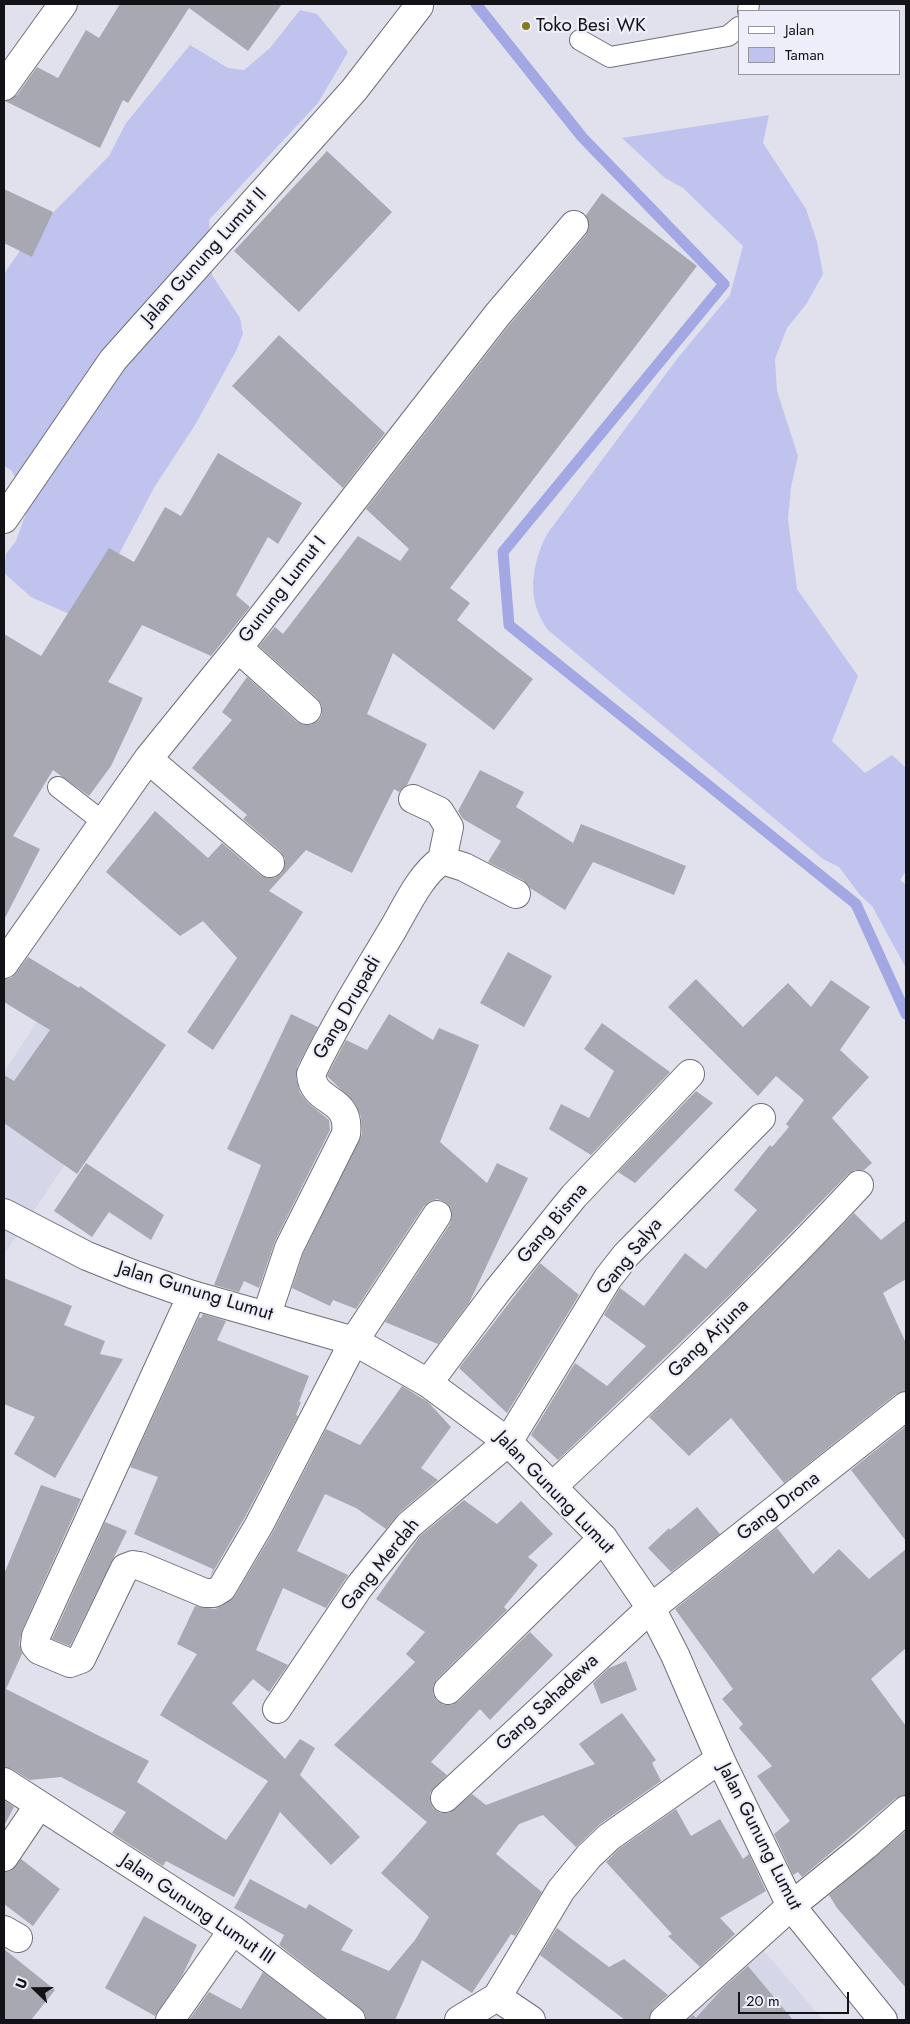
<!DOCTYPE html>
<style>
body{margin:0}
#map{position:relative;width:910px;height:2024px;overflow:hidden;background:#e0e1ec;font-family:Jost,sans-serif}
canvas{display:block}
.frame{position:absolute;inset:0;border:5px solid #131317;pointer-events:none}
.legend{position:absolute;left:738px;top:10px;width:162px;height:65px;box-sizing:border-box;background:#edeef9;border:1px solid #96969f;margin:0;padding:6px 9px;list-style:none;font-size:15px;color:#131317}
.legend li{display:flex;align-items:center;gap:10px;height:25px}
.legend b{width:25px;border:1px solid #96969f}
.north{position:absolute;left:10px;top:1964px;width:50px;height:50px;-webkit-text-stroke:4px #edeef9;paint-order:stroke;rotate:292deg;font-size:14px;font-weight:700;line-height:20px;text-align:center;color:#131317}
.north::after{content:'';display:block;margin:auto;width:18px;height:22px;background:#131317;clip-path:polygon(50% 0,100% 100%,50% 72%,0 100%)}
.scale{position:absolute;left:738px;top:1992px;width:111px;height:22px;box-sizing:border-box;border:2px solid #131317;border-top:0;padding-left:6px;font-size:15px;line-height:18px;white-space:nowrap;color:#131317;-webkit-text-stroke:4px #edeef9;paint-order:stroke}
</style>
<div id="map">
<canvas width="910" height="2024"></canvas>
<div class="frame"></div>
<ul class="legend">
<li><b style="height:6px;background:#fff"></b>Jalan</li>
<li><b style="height:14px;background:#bfc3ee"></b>Taman</li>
</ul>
<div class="north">U</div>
<div class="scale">20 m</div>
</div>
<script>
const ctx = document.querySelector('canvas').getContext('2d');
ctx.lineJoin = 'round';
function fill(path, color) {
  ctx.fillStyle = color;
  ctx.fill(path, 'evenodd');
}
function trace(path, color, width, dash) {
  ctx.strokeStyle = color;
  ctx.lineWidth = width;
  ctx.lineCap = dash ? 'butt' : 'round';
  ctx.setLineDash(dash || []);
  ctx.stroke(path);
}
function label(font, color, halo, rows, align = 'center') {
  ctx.font = font + ' Jost,sans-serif';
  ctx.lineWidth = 4.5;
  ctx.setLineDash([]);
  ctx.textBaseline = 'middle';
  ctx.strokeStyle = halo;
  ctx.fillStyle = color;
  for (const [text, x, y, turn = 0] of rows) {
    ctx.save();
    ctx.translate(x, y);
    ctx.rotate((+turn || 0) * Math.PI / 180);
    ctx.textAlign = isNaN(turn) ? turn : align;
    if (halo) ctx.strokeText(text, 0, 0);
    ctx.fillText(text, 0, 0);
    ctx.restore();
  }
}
fill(new Path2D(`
 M 56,993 L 144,1048 L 5,1253 L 4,1072 Z
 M 760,1946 L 823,2020 L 676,2020 Z`), '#d5d7e9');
fill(new Path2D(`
 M 300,10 L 317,14 L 348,52 L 318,103 L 209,220 L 212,275 L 240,318 L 243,334 L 236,351 L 195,425 L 155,486 L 110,571 L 76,617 L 31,597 L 4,573 L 6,554 L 16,541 L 30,502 L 11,470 L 4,466 L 4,274 L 30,236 L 109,156 L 126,123 L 190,45 L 228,68 L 244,70 L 270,48 Z
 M 769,115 L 763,143 L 806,209 L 817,242 L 823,274 L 807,303 L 787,328 L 775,359 L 777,391 L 798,456 L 791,487 L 788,519 L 797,589 L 858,676 L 832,741 L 865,773 L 892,755 L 906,768 L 906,871 L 900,880 L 906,885 L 906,968 L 872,906 L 860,895 L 839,867 L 823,859 L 548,630 C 526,601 531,565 547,534 L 677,359 L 730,295 L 743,246 L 683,188 L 665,178 L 622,138 Z`), '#bfc3ee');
trace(new Path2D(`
 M 476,4 L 582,137 L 724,284 L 503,552 L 509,625 L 856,904 L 906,1014`), '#a3a8e5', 11);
fill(new Path2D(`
 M 120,4 L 282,4 L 248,51 L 189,8 L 128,103 L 123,100 L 100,148 L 5,101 L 17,95 L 37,67 L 58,78 L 86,30 L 99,38 Z
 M 327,151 L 392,212 L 299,312 L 234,251 Z
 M 4,189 L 53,212 L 32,257 L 4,243 Z
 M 602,193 L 697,266 L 450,588 L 470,603 L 457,620 L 533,679 L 494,730 L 393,653 L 367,714 L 427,744 L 407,785 L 399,792 L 394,789 L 352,873 L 306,850 L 269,891 L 303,912 L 213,1050 L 187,1032 L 237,958 L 203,921 L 180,936 L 106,872 L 155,811 L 208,858 L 222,843 L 260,875 L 268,878 L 275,878 L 282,873 L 285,865 L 285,858 L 280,851 L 243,819 L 247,815 L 192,768 L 232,720 L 222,712 L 247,677 L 297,722 L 303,725 L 311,725 L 319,720 L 322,714 L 322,706 L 318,699 L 259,646 L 275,627 L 283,634 L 358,536 L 400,561 L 409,549 L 366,509 L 510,324 L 586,235 L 589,227 L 586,215 Z
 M 279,335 L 385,433 L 343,488 L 232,386 Z
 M 218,453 L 302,503 L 278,544 L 268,537 L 236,595 L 250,607 L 211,656 L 142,625 L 108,682 L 143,698 L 111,766 L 89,796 L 53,770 L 13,836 L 40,849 L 4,920 L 4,634 L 41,656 L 109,548 L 134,562 L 165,507 L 181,516 Z
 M 480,770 L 524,792 L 516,807 L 573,843 L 581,824 L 686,866 L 674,895 L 593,862 L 565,910 L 530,888 L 523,880 L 488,862 L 501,841 L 463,819 L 458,811 Z
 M 508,952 L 552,976 L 524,1027 L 480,1003 Z
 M 28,957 L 79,988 L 80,986 L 166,1045 L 77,1174 L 4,1123 L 4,1075 L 14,1081 L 50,1030 L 4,1002 L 4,979 L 11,978 L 16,973 Z
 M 696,979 L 743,1027 L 788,983 L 811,1007 L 831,980 L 870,1007 L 840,1050 L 869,1077 L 832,1118 L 872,1163 L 864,1170 L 855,1170 L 848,1174 L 735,1290 L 558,1460 L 531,1435 L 575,1363 L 607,1386 L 646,1346 L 604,1315 L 620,1288 L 644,1306 L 685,1253 L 706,1269 L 757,1210 L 734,1190 L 770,1145 L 772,1147 L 789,1127 L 786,1124 L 804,1100 L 776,1076 L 758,1096 L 668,1007 Z
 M 291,1014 L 318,1027 L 297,1067 L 296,1078 L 300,1093 L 308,1103 L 329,1120 L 330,1130 L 275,1241 L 259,1288 L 244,1281 L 239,1292 L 214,1285 L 261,1165 L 227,1149 Z
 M 389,1014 L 433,1040 L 439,1028 L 479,1045 L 440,1142 L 487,1183 L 497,1163 L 528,1178 L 469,1303 L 438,1344 L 385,1322 L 450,1224 L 452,1216 L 451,1208 L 445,1202 L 437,1199 L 430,1201 L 424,1206 L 356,1309 L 333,1300 L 330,1306 L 292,1288 L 303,1254 L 362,1134 L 361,1117 L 355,1103 L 327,1076 L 346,1040 L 367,1050 Z
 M 602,1023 L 670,1072 L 591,1155 L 549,1129 L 561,1104 L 589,1118 L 614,1071 L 584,1049 Z
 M 696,1091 L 713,1103 L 635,1183 L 618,1172 Z
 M 86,1163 L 164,1215 L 151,1240 L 109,1212 L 92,1237 L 54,1211 Z
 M 854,1213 L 881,1240 L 906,1220 L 906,1279 L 883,1293 L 906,1343 L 906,1391 L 896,1394 L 784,1483 L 731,1418 L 689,1456 L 649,1417 L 757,1312 Z
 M 540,1263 L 579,1295 L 507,1413 L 459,1368 Z
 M 4,1278 L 72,1306 L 64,1325 L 105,1341 L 100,1354 L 123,1359 L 55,1478 L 14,1454 L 35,1417 L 4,1404 Z
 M 203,1314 L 226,1321 L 217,1340 L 309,1376 L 299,1402 L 301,1402 L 296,1415 L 298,1416 L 245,1517 L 210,1577 L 213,1569 L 134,1534 L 158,1477 L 130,1467 L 199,1317 L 201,1318 Z
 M 402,1386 L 428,1402 L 451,1427 L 421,1468 L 438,1480 L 399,1513 L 386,1529 L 356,1508 L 325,1494 L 297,1551 L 348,1575 L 326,1608 L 283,1588 L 256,1650 L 288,1665 L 269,1692 L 253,1679 L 232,1703 L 285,1759 L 300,1739 L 315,1748 L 300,1775 L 360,1837 L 331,1865 L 280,1812 L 234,1897 L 166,1861 L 163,1866 L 112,1833 L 126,1812 L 61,1777 L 30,1780 L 12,1769 L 4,1767 L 4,1574 L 41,1485 L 81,1499 L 22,1630 L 19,1644 L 22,1654 L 6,1689 L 149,1761 L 137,1782 L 226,1840 L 268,1781 L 160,1715 L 197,1654 L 177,1644 L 195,1606 L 215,1609 L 222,1606 L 235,1596 L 273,1532 L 326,1429 L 360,1445 Z
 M 906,1426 L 906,1541 L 851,1470 Z
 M 464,1500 L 497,1524 L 521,1501 L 553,1534 L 528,1557 L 538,1565 L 504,1607 L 507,1610 L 437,1679 L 433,1686 L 433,1694 L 437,1701 L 444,1705 L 452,1705 L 459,1701 L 530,1632 L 553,1655 L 490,1720 L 480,1709 L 431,1762 L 447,1775 L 430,1793 L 430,1801 L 433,1808 L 440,1813 L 449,1813 L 472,1794 L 486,1805 L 595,1764 L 579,1744 L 622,1713 L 656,1760 L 652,1763 L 661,1781 L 600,1824 L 576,1847 L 543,1815 L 519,1824 L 496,1854 L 542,1892 L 515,1936 L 511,1934 L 472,1993 L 422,1960 L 395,2020 L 366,2020 L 365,2014 L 360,2008 L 279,1945 L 284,1935 L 234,1908 L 250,1879 L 306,1909 L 309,1904 L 353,1930 L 341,1950 L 389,1971 L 415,1940 L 429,1917 L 381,1873 L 427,1822 L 334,1745 L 415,1662 L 406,1654 L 425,1632 L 376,1599 L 420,1536 Z
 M 697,1507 L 720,1534 L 671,1572 L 648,1548 L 669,1528 L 670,1530 Z
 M 105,1522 L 127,1531 L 70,1646 L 52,1639 Z
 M 777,1528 L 813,1574 L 839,1549 L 869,1579 L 906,1549 L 906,1648 L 871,1679 L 906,1726 L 906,1795 L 896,1798 L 802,1877 L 798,1872 L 793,1875 L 774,1834 L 790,1821 L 757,1776 L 772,1766 L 739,1728 L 743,1724 L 722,1699 L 733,1689 L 675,1609 Z
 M 626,1661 L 637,1690 L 601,1704 L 593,1683 L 609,1668 Z
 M 4,1800 L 14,1807 L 4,1826 Z
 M 676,1809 L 691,1836 L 720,1819 L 743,1859 L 749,1854 L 766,1891 L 720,1918 L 735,1934 L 700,1967 L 668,1936 L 672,1934 L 606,1862 L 619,1849 Z
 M 906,1831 L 906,1988 L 837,1908 L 829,1895 Z
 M 21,1859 L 60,1889 L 33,1926 L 4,1904 L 4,1872 L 11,1871 Z
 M 144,1916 L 197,1945 L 182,1976 L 155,2016 L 105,1988 Z
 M 557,1928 L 609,1967 L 624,1959 L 668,1995 L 653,2009 L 649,2020 L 625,2020 L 540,1955 Z
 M 4,1949 L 55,1990 L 31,2020 L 4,2020 Z
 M 748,1966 L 793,2020 L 687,2020 L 693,2015 L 696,2018 L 722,1989 Z
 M 263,1972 L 326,2020 L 189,2020 L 209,1992 L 241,2009 Z`), '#a7a8b2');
const service = new Path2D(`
 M 748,11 L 749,4
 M 580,40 L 610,57 L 728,36 L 739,27
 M 58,787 L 103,822`);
const minor = new Path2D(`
 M 4,86 L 63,4
 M 4,519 L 113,360 L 354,90 L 419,6
 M 238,648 L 307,710
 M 148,759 L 270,863
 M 413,799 L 439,811 L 449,827 L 442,860
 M 4,964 L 148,759 L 238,648 L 498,314 L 574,225
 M 192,1295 L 36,1636 L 35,1645 L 39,1650 L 70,1663 L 81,1659 L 125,1568 L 133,1565 L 140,1566 L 205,1593 L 214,1593 L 222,1588 L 259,1525 L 354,1341 L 437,1215
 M 267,1314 L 289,1248 L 346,1134 C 351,1095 313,1105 311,1074 C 335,1024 365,976 393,929 C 406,907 420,875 442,860 L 464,867 L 516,894
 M 428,1383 L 498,1290 L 574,1196 L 690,1074
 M 552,1487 C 657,1389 761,1290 859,1185
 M 448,1690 L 603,1538
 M 277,1709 L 359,1587 L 409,1525 L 508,1442 L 608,1278 L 626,1255 L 761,1118
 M 4,1782 L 233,1930 L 351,2020
 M 445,1798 L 651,1608 L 906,1406
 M 4,1857 L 39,1805
 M 4,1930 L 18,1938
 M 497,1997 L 531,2020
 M 170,2020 L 233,1930
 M 459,2020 L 497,1997 L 561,1890 L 589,1856 L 609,1837 L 720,1759
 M 664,2020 L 791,1906 L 865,1846 L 906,1810`);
const tertiary = new Path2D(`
 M 4,1213 L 87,1256 L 132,1274 L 192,1295 L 354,1341 L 428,1383 L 508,1442 L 603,1538 L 651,1608 L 675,1655 L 720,1759 L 791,1906 L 883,2020`);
trace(service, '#6f7079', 22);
trace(minor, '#6f7079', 30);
trace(tertiary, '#6f7079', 30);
trace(service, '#fff', 20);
trace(minor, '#fff', 28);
trace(tertiary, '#fff', 28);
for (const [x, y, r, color] of [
 [526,26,5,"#86791e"]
]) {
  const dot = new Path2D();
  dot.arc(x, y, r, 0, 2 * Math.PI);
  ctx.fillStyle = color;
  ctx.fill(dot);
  trace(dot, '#edeef9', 2);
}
label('19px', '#131317', '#edeef9', [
 ["Toko Besi WK",536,26]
], 'left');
label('19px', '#131317', '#edeef9', [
 ["Jalan Gunung Lumut II",205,257,-48],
 ["Gunung Lumut I",283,590,-52],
 ["Gang Drupadi",348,1008,-60],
 ["Gang Bisma",553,1224,-50],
 ["Gang Salya",630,1257,-51],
 ["Jalan Gunung Lumut",195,1292,17],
 ["Gang Arjuna",709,1339,-44],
 ["Jalan Gunung Lumut",554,1493,46],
 ["Gang Drona",779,1507,-38],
 ["Gang Merdah",381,1565,-51],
 ["Gang Sahadewa",548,1703,-43],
 ["Jalan Gunung Lumut",759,1837,63],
 ["Jalan Gunung Lumut III",197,1910,34]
]);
</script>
